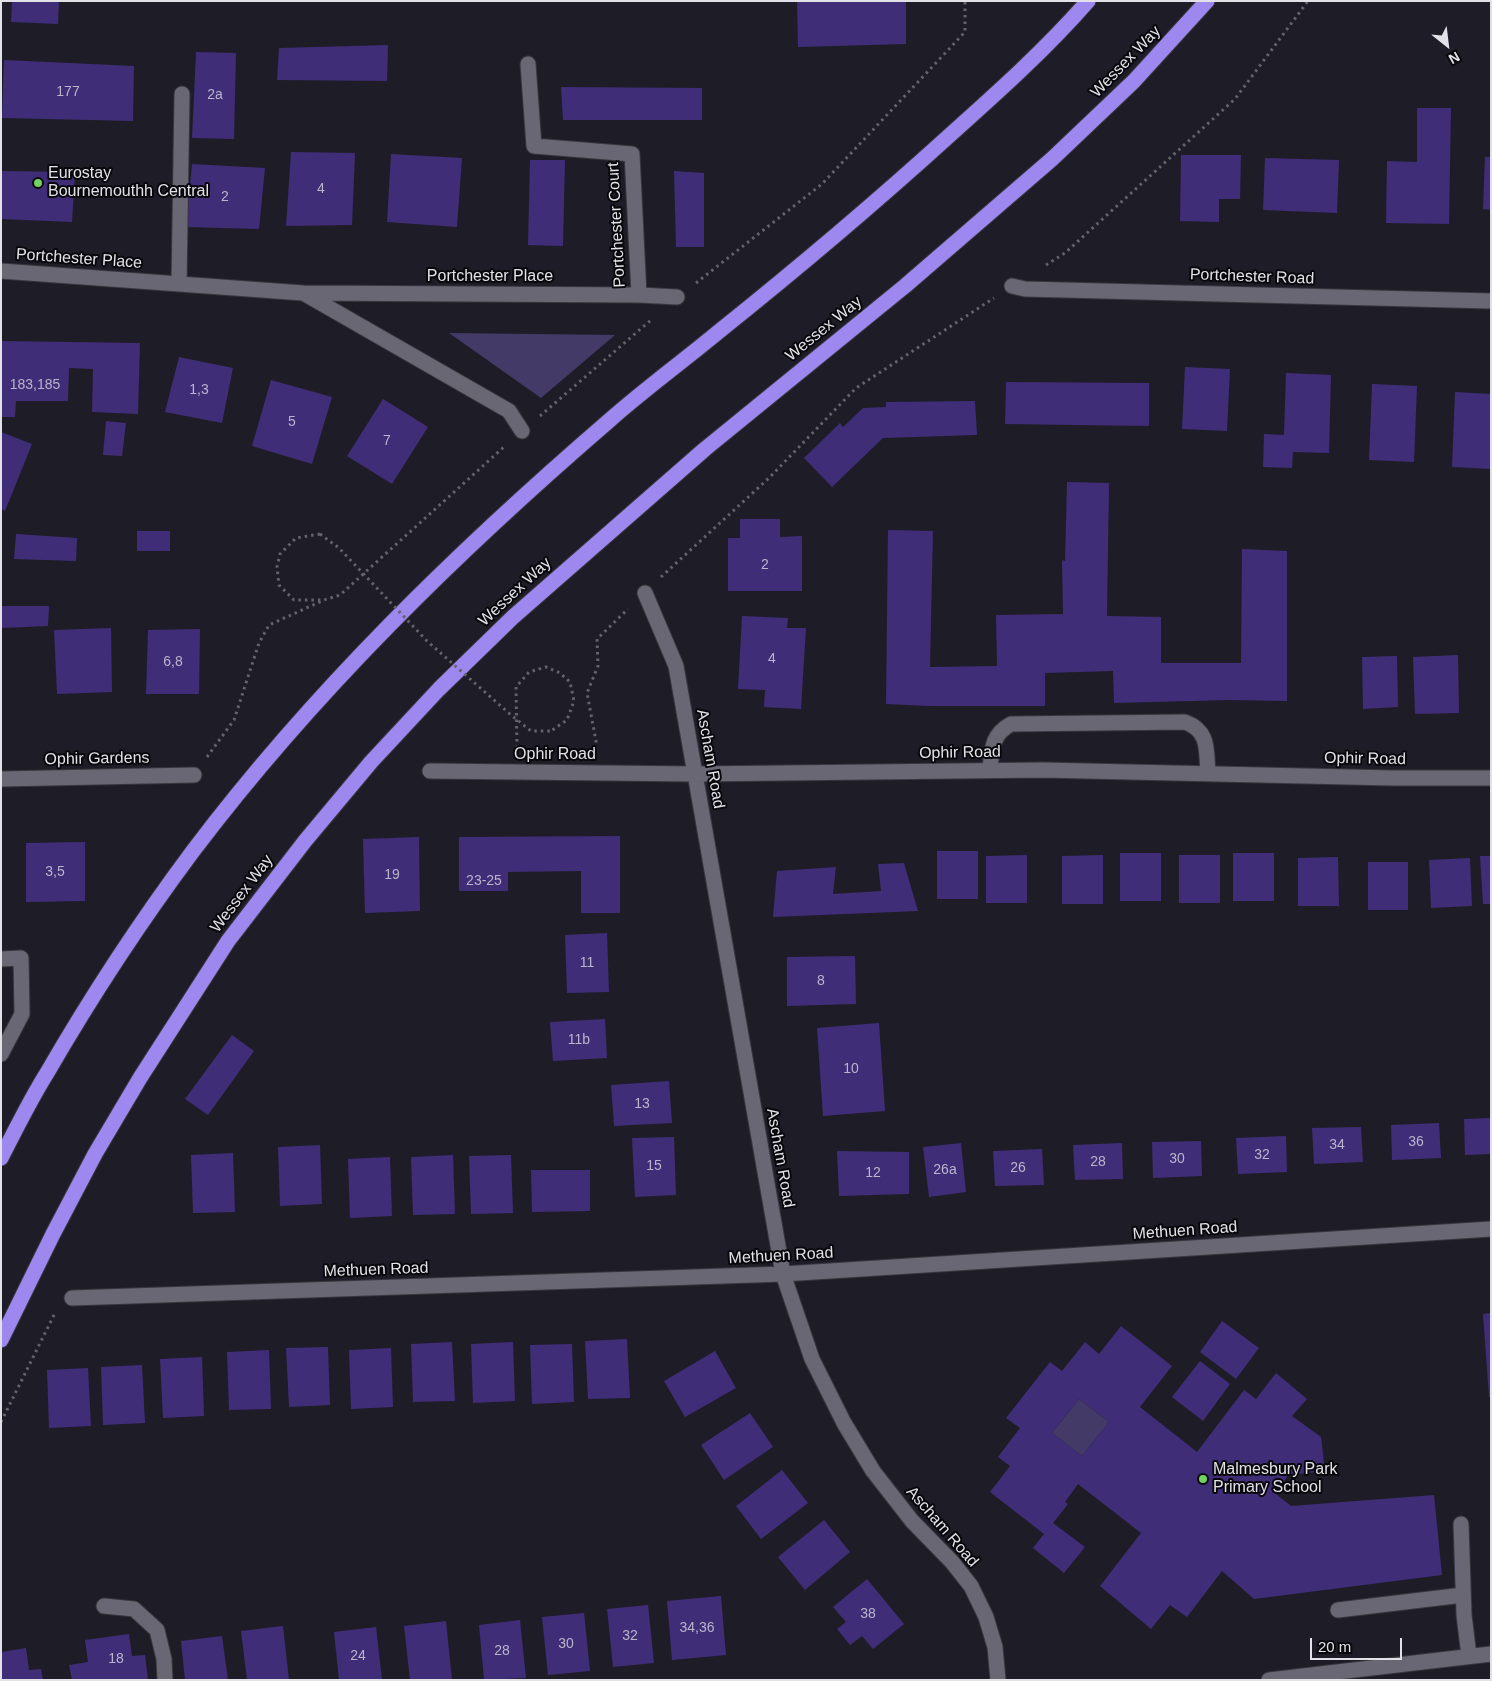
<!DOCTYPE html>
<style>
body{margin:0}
#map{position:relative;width:1492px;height:1681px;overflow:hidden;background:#1e1d27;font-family:Helvetica,sans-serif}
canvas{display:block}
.frame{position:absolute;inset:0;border:2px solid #e2e1e8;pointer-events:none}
.north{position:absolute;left:1422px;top:20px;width:50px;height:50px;-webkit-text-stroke:4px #08080c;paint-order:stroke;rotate:151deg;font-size:14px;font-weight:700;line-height:20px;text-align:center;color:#e2e1e8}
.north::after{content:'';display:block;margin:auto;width:18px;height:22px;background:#e2e1e8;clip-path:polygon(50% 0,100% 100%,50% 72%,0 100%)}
.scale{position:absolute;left:1310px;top:1638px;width:92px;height:22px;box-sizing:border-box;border:2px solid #e2e1e8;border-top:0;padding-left:6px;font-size:15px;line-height:18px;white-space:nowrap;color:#e2e1e8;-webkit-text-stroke:4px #08080c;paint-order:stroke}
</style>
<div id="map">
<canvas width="1492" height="1681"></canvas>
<div class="frame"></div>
<div class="north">N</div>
<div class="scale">20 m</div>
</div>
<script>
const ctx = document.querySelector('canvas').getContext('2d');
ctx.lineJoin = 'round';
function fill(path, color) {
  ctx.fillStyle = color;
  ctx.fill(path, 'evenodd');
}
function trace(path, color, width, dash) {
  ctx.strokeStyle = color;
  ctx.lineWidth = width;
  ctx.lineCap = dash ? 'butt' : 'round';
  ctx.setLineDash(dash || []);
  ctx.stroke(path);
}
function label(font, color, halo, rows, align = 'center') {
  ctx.font = font + ' Helvetica,sans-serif';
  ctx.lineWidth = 4;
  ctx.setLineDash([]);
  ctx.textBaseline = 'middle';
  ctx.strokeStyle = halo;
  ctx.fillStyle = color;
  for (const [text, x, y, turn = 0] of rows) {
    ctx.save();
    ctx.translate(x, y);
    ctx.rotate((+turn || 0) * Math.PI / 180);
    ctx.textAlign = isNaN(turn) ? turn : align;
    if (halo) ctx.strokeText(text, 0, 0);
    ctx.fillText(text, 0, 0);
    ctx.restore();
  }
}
fill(new Path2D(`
 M 449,333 L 615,335 L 541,398 Z
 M 1079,1399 L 1109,1422 L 1082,1456 L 1052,1433 Z`), '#433a67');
fill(new Path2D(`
 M 12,1 L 59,1 L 58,24 L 11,22 Z
 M 797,1 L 906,1 L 906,44 L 798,47 Z
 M 388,45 L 387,81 L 277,80 L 279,48 Z
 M 196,52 L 236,53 L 234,139 L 192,138 Z
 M 4,60 L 134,66 L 133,121 L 2,118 Z
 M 561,87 L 702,88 L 702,120 L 563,120 Z
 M 1417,108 L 1451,108 L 1449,224 L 1386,223 L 1387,161 L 1417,162 Z
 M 291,152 L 355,153 L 352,225 L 286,226 Z
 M 391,154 L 462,158 L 457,227 L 387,222 Z
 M 1181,155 L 1241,155 L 1240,199 L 1219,199 L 1219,222 L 1180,221 Z
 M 1485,157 L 1491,157 L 1491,210 L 1483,209 Z
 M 1265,158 L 1339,160 L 1337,213 L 1263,210 Z
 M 530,160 L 565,160 L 563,246 L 528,245 Z
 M 192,164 L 265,168 L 259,229 L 186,227 Z
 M 1,171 L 75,172 L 72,222 L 1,219 Z
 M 674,171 L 704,173 L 704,247 L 676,247 Z
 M 1,341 L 140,343 L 138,414 L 92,412 L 93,369 L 69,368 L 68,401 L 16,401 L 15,417 L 1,417 Z
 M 179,357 L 233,368 L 222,423 L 165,412 Z
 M 1185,367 L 1230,369 L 1227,431 L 1182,429 Z
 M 1286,373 L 1331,375 L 1329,453 L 1293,452 L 1292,468 L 1263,467 L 1264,434 L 1284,435 Z
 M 271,380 L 332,397 L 312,464 L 252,446 Z
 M 1006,382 L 1149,383 L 1149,426 L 1005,424 Z
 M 1372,384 L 1417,386 L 1414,462 L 1369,460 Z
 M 1455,392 L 1491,394 L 1491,469 L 1452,467 Z
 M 383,399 L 428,427 L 392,484 L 347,456 Z
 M 975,401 L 977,435 L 883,438 L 832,487 L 804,458 L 840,423 L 843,427 L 863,408 L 886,407 L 886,402 Z
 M 106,421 L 126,423 L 122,456 L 103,455 Z
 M 1,432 L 32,444 L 5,511 L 1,509 Z
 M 1067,482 L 1109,483 L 1107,616 L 1161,617 L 1161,663 L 1241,663 L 1242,549 L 1287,551 L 1287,701 L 1230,700 L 1114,703 L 1113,671 L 1045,673 L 1045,706 L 930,706 L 886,704 L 888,530 L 933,531 L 930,667 L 997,666 L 996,615 L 1063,614 L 1062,560 L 1065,561 Z
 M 740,519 L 780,519 L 780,537 L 802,536 L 802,591 L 728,591 L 728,538 L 740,538 Z
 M 137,531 L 170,531 L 170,551 L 137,551 Z
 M 16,534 L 77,538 L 76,561 L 14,559 Z
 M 1,606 L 49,606 L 48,626 L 1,628 Z
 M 742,616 L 788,618 L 787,628 L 806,628 L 801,709 L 764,707 L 765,690 L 738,689 Z
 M 111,628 L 112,692 L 57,694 L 54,630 Z
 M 200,629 L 199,694 L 146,694 L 148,630 Z
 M 1458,655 L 1459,713 L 1415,714 L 1413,657 Z
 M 1397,656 L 1398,707 L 1363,709 L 1362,657 Z
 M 620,836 L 620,913 L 581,913 L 581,871 L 508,872 L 508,891 L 459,891 L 459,837 Z
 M 419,837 L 420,911 L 365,913 L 363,839 Z
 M 85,842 L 85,901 L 26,902 L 26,843 Z
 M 937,851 L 978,851 L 978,899 L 937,899 Z
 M 1120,853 L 1161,853 L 1161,901 L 1120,901 Z
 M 1233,853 L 1274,853 L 1274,901 L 1233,901 Z
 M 1027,855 L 1027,903 L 986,903 L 986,856 Z
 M 1103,855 L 1103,904 L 1062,904 L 1062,856 Z
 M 1179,855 L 1220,855 L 1220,903 L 1179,903 Z
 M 1480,856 L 1491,856 L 1491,904 L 1483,904 Z
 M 1338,857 L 1339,906 L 1298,906 L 1298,858 Z
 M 1470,858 L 1472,906 L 1431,908 L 1429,860 Z
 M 1368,862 L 1408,862 L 1408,910 L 1368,910 Z
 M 904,863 L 918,911 L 773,917 L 777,871 L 836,867 L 833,894 L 881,891 L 878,864 Z
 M 607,933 L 609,992 L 567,993 L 565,935 Z
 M 855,956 L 856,1004 L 787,1006 L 787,957 Z
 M 605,1019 L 607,1058 L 553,1061 L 550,1022 Z
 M 879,1023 L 885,1111 L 823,1116 L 817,1028 Z
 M 232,1035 L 254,1051 L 208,1115 L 185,1099 Z
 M 669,1081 L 672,1123 L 614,1126 L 611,1085 Z
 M 1491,1118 L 1491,1154 L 1465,1155 L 1464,1119 Z
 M 1439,1123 L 1441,1158 L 1392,1160 L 1391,1125 Z
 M 1361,1127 L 1363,1162 L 1314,1164 L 1312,1128 Z
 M 1286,1136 L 1287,1172 L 1238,1174 L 1236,1138 Z
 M 674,1137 L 676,1195 L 635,1197 L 632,1138 Z
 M 1201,1141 L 1202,1176 L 1153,1178 L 1152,1142 Z
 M 961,1143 L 966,1192 L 929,1197 L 923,1147 Z
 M 1122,1143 L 1123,1179 L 1075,1180 L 1073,1145 Z
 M 320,1145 L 322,1204 L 280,1206 L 278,1147 Z
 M 1042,1149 L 1044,1185 L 995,1186 L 993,1151 Z
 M 837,1151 L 909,1152 L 909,1194 L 839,1196 Z
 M 233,1153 L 235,1212 L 193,1213 L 191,1155 Z
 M 453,1155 L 455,1214 L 413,1215 L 411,1157 Z
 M 511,1155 L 513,1213 L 471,1214 L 469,1156 Z
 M 390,1157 L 392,1216 L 350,1218 L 348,1159 Z
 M 531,1170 L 590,1170 L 590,1211 L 532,1212 Z
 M 1491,1313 L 1491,1397 L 1489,1397 L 1483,1314 Z
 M 1222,1321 L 1259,1348 L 1236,1379 L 1200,1352 Z
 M 1121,1326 L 1172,1366 L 1140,1407 L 1197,1452 L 1244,1390 L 1256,1399 L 1276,1373 L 1307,1399 L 1292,1416 L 1321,1437 L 1325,1471 L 1288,1475 L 1276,1494 L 1291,1506 L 1434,1495 L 1442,1575 L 1254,1599 L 1222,1571 L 1187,1617 L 1170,1605 L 1151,1629 L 1100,1586 L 1141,1533 L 1078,1484 L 1065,1502 L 1068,1504 L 1053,1523 L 1085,1547 L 1064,1573 L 1033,1548 L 1044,1534 L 990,1492 L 1010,1466 L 998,1457 L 1020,1428 L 1006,1418 L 1050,1362 L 1062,1371 L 1085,1342 L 1099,1354 ZM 1079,1399 L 1109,1422 L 1082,1456 L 1052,1433 Z
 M 627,1339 L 630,1398 L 588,1399 L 585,1341 Z
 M 452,1342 L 455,1401 L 413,1402 L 411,1344 Z
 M 513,1342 L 515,1401 L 473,1403 L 471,1344 Z
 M 572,1344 L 574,1402 L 532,1404 L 530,1345 Z
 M 328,1347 L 330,1405 L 289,1407 L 286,1348 Z
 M 391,1348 L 393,1407 L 351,1409 L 349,1350 Z
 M 269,1350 L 271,1409 L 229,1410 L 227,1352 Z
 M 715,1351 L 736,1388 L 685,1417 L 664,1381 Z
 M 202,1357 L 204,1416 L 163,1418 L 160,1359 Z
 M 1200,1361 L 1230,1384 L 1203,1421 L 1172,1397 Z
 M 142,1365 L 145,1423 L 103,1425 L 101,1367 Z
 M 88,1368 L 91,1426 L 49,1428 L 47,1370 Z
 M 750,1413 L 773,1447 L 724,1480 L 701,1445 Z
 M 782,1470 L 808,1503 L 761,1539 L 736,1506 Z
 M 824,1520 L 850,1552 L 805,1590 L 778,1557 Z
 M 867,1579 L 904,1624 L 873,1649 L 862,1636 L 850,1645 L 837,1629 L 846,1622 L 833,1607 Z
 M 721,1596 L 726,1655 L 672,1660 L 667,1601 Z
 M 648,1605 L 654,1663 L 613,1667 L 607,1609 Z
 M 584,1613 L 590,1671 L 548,1675 L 542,1617 Z
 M 520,1620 L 526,1678 L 484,1680 L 479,1625 Z
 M 446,1621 L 452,1680 L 410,1680 L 404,1626 Z
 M 283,1626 L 289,1680 L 247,1680 L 241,1631 Z
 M 376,1627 L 382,1680 L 339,1680 L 334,1632 Z
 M 129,1634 L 132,1656 L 145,1655 L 148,1680 L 72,1680 L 69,1665 L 88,1662 L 85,1640 Z
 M 222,1636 L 228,1680 L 185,1680 L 181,1641 Z
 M 26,1648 L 29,1670 L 41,1669 L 43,1680 L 1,1680 L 1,1652 Z`), '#402d77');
const minor = new Path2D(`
 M 528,64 L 534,146 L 632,154 L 639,295
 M 1,271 L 303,293 L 639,295 L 677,297
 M 179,284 L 182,94
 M 1012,286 L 1025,289 L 1491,301
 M 305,294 L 509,411 L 522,431
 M 645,593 L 676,666 L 783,1274 L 812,1359 L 844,1423 L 873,1471 L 912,1521 L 952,1562 L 971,1586 L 986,1617 L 995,1647 L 998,1680
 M 990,770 C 992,750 991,735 1011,724 L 1185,722 C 1210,731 1206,751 1208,773
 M 430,771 L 695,774 L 1043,770 L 1392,778 L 1491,778
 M 1,779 L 194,775
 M 1,959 L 21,958 L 22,1014 L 1,1054
 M 72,1298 L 783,1274 L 1491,1229
 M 1461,1524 L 1464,1615 L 1469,1656
 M 104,1606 L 134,1609 L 157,1630 L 164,1659 L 165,1680
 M 1338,1610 L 1463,1595
 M 1269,1680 L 1491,1654`);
const highway = new Path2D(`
 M 1,1158 C 16,1129 30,1100 47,1073 C 91,997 140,922 193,851 C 314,691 459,550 611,419 C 645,389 682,362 717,333 C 797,269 874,204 950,135 C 998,92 1046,49 1088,1
 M 1,1340 L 53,1234 L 95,1154 L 140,1078 L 228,941 L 305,841 L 371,762 L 439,689 L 513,617 L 705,449 L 905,286 L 1052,159 L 1134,81 L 1207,1`);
trace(minor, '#38373f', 17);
trace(highway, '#38373f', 17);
trace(new Path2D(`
 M 1046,265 L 1065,253 L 1235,99 L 1308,1
 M 696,283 L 822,184 L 965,32 L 965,1
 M 540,416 L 651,320
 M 320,534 L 296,538 L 280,554 L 277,567 L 279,585 L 294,600 L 321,600
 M 661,577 L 769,478 L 856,388 L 994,298
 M 517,748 L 516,687 L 529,672 L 546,667 L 560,673 L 570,682 L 574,701 L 567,720 L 551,731
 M 595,749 L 596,741 L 587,693 L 598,666 L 597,639 L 628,609
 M 207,757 L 234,720 L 259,643 L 269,625 L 324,600 L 340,595 L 505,446
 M 1,1422 L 55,1313`), '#64636c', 3, [2.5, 4]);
trace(minor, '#686773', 15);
trace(highway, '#9d88ef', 15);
trace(new Path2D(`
 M 320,534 L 339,548 L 427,641 L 511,715 L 531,731 L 551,731`), '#64636c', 3, [2.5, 4]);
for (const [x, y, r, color] of [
 [38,183,5,"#6ed361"],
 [1203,1479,5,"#6ed361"]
]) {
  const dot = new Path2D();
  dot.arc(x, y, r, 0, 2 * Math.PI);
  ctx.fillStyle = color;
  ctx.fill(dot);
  trace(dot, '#08080c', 2);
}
label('14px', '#bab4cc', null, [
 ["177",68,92],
 ["2a",215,95],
 ["4",321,189],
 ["2",225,197],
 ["183,185",35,385],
 ["1,3",199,390],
 ["5",292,422],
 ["7",387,441],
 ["2",765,565],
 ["4",772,659],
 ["6,8",173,662],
 ["3,5",55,872],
 ["19",392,875],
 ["23-25",484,881],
 ["11",587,963],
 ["8",821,981],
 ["11b",579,1040],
 ["10",851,1069],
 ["13",642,1104],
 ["36",1416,1142],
 ["34",1337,1145],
 ["32",1262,1155],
 ["30",1177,1159],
 ["28",1098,1162],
 ["15",654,1166],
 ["26",1018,1168],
 ["26a",945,1170],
 ["12",873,1173],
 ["38",868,1614],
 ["34,36",697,1628],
 ["32",630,1636],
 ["30",566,1644],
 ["28",502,1651],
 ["24",358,1656],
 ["18",116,1659]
]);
label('16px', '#e2e1e8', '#08080c', [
 ["Wessex Way",1126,62,-46],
 ["Portchester Court",617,225,-93],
 ["Portchester Place",79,259,4],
 ["Portchester Place",490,277],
 ["Portchester Road",1252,277,2],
 ["Wessex Way",824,329,-39],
 ["Wessex Way",515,592,-43],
 ["Ophir Road",960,753,-1],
 ["Ophir Road",555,755],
 ["Ophir Gardens",97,759,-1],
 ["Ascham Road",710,759,80],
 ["Ophir Road",1365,759,1],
 ["Wessex Way",242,894,-53],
 ["Ascham Road",780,1158,80],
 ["Methuen Road",1185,1231,-4],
 ["Methuen Road",781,1256,-3],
 ["Methuen Road",376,1270,-2],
 ["Ascham Road",942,1527,49]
]);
label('16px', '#e2e1e8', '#08080c', [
 ["Eurostay",48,174],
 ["Bournemouthh Central",48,192],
 ["Malmesbury Park",1213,1470],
 ["Primary School",1213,1488]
], 'left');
</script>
